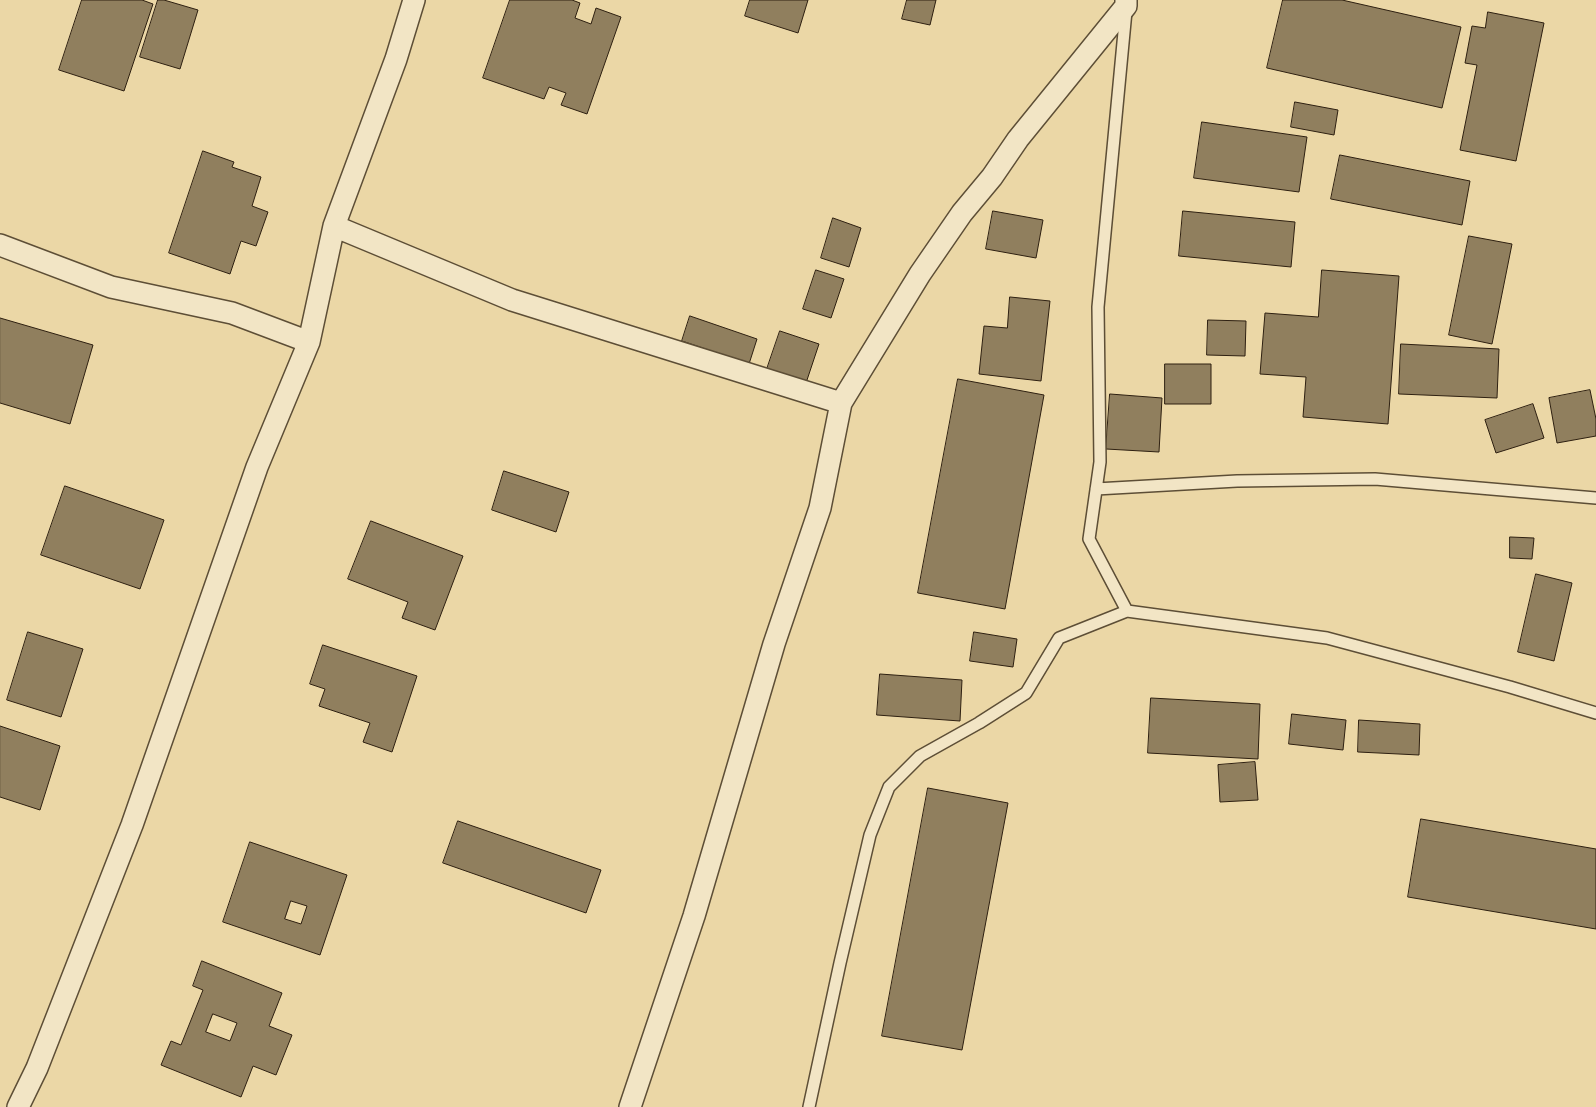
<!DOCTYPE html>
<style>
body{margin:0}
canvas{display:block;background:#ebd7a6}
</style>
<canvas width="1596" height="1107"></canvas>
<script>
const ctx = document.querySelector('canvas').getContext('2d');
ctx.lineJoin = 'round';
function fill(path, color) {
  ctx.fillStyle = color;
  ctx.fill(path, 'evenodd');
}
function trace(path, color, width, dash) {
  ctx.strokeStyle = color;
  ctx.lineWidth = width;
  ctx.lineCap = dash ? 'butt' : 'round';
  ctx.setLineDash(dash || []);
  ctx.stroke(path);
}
const building = new Path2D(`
 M 82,0 L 142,0 L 153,4 L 124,91 L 59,70 Z
 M 158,0 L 164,0 L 198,10 L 180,69 L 140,57 Z
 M 510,0 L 572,0 L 580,3 L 575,18 L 591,24 L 596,8 L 621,17 L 587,114 L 561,105 L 566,93 L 549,87 L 544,99 L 483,78 Z
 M 750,0 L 808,0 L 798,33 L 745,16 Z
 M 907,0 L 936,0 L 930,25 L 902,19 Z
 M 1283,0 L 1342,0 L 1461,27 L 1442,108 L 1267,68 Z
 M 1488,12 L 1544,23 L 1516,161 L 1460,150 L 1477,65 L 1465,63 L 1472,26 L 1485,28 Z
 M 1295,102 L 1338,110 L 1334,135 L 1291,127 Z
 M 1202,122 L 1307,137 L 1299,192 L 1194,178 Z
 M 203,151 L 234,162 L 232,167 L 261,177 L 252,206 L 268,212 L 256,246 L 241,241 L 230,274 L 169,253 Z
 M 1340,155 L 1470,181 L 1462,225 L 1331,199 Z
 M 993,211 L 1043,220 L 1036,258 L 986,249 Z
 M 1183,211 L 1295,222 L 1291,267 L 1179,256 Z
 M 833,218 L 861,228 L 849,267 L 821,258 Z
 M 1469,236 L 1512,244 L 1492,344 L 1449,335 Z
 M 816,270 L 844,279 L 831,318 L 803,309 Z
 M 1322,270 L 1399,276 L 1388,424 L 1303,417 L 1306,377 L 1260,374 L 1265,313 L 1318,317 Z
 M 1010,297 L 1050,301 L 1041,381 L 979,374 L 984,326 L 1007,328 Z
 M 690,316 L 757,339 L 749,364 L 682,341 Z
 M 0,318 L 93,345 L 70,424 L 0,403 Z
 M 1208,320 L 1246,321 L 1245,356 L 1207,355 Z
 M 780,331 L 819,344 L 806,383 L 767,369 Z
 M 1401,344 L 1499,349 L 1497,398 L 1399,394 Z
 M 1165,364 L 1211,364 L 1211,404 L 1165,404 Z
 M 958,379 L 1044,395 L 1005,609 L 918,593 Z
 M 1590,390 L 1596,419 L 1596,436 L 1557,443 L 1549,398 Z
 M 1110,394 L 1162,398 L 1159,452 L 1106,449 Z
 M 1533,404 L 1544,438 L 1496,453 L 1485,420 Z
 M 504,471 L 569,492 L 556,532 L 492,510 Z
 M 65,486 L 164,520 L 140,589 L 41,555 Z
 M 371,521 L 463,556 L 435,630 L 402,618 L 408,602 L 348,579 Z
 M 1510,537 L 1534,538 L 1532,559 L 1510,558 Z
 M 1536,574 L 1572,583 L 1554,661 L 1518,652 Z
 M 28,632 L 83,649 L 61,717 L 7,700 Z
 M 974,632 L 1017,639 L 1013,667 L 970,661 Z
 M 323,645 L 417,676 L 392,752 L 363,742 L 370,723 L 319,706 L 325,689 L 310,684 Z
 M 880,674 L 962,680 L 960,721 L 877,715 Z
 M 1151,698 L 1260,704 L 1258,759 L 1148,753 Z
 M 1292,714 L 1346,720 L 1343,750 L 1289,744 Z
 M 1359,720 L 1420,724 L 1419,755 L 1358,752 Z
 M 0,726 L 60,746 L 40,810 L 0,797 Z
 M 1255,762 L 1258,800 L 1220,802 L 1218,765 Z
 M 928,788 L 1008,803 L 962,1050 L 882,1036 Z
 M 1421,819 L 1596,849 L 1596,929 L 1408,897 Z
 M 458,821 L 601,870 L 586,913 L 443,863 Z
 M 250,842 L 347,875 L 320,955 L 223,922 ZM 291,901 L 307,906 L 301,924 L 285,919 Z
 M 202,961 L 282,993 L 269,1026 L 292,1035 L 276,1075 L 253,1066 L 241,1097 L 161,1065 L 171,1041 L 181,1045 L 203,990 L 193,986 ZM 213,1014 L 237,1023 L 230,1041 L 206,1032 Z`);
fill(building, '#907f5e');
trace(building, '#2e2011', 1);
const lane = new Path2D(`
 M 1126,11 L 1098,307 L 1100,462 L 1089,539 L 1127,611
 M 1096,489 L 1237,481 L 1375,479 L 1596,498
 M 809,1107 L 840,963 L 870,835 L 889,787 L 920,756 L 979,723 L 1026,693 L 1059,638 L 1127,611 L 1327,638 L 1510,687 L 1596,713`);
const street = new Path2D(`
 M 334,226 L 512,300 L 841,403
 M 0,245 L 111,287 L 232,313 L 309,342
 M 18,1107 L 37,1068 L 132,825 L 257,467 L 309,342 L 334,226 L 396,59 L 414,0
 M 630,1107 L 694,916 L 774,644 L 820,508 L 841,403 L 920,274 L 962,213 L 992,177 L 1018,139 L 1126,6 L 1126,0`);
trace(lane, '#5d4e36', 14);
trace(street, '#5d4e36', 24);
trace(lane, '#f2e5c5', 11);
trace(street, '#f2e5c5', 21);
</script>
